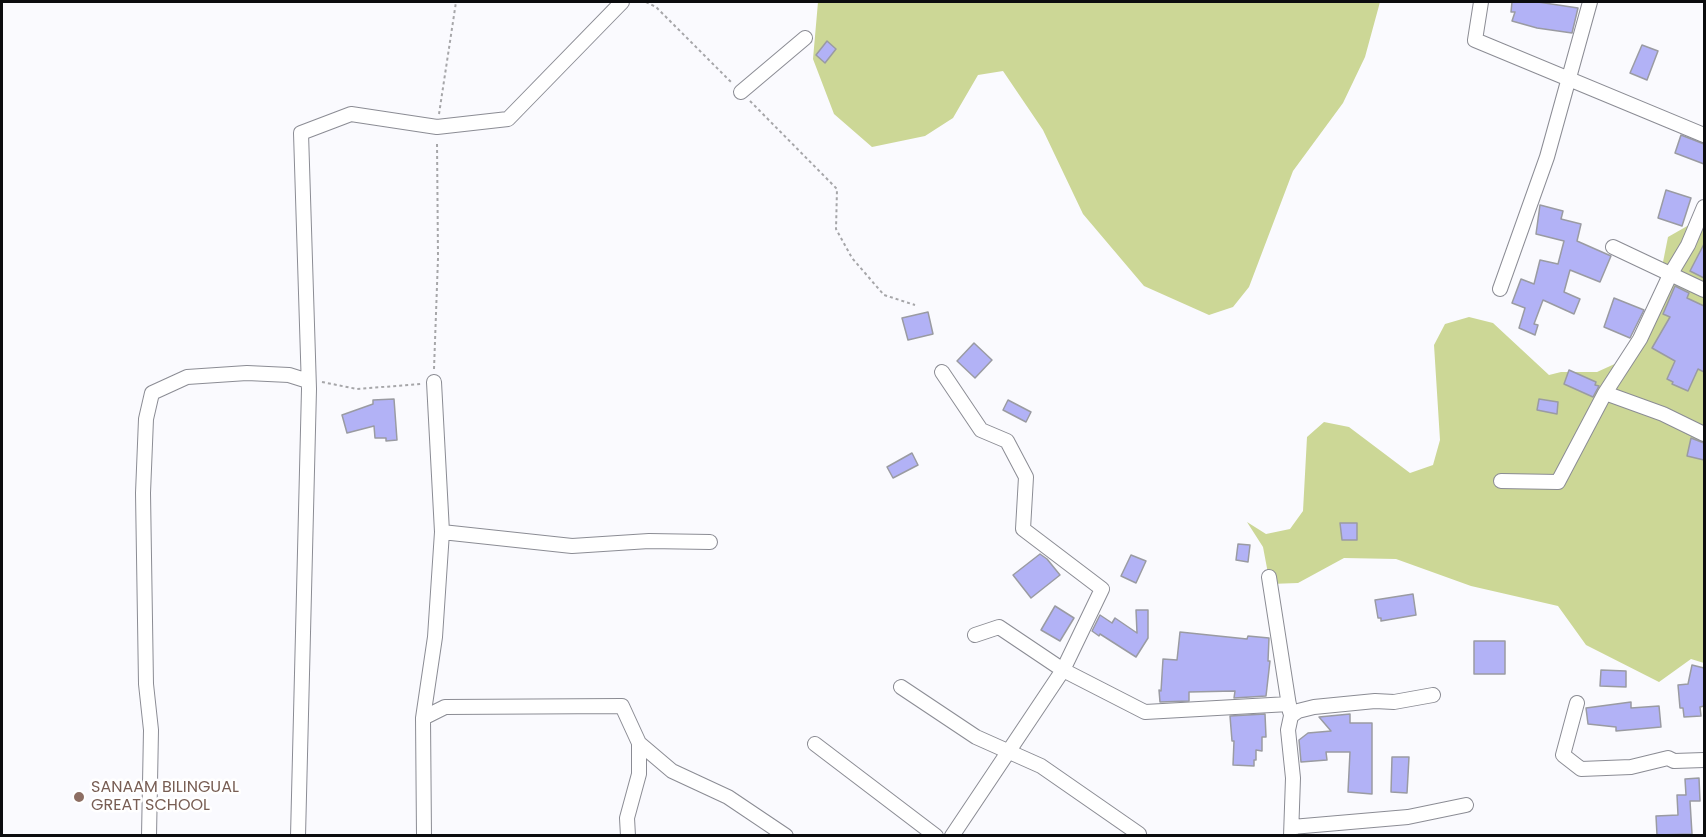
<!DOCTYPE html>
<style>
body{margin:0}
#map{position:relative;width:1706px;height:837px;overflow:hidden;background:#fafafe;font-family:Poppins,sans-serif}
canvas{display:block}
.frame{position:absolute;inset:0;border:3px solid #0b0c0e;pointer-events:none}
</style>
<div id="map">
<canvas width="1706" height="837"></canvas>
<div class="frame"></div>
</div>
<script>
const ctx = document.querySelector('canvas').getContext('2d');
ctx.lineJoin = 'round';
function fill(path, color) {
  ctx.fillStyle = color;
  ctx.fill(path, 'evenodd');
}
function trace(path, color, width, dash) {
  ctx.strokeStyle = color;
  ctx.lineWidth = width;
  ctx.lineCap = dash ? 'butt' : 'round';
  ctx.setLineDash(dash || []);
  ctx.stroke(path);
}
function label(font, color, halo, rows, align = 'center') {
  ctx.font = font + ' Poppins,sans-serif';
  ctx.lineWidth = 5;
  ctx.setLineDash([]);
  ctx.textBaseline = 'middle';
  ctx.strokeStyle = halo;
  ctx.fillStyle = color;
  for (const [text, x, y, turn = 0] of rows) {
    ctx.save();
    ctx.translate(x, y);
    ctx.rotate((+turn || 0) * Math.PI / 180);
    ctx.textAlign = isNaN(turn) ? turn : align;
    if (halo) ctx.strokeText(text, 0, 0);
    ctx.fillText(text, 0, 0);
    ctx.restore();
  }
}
fill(new Path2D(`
 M 818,2 L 1380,2 L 1365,57 L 1343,103 L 1293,171 L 1249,287 L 1233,307 L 1209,315 L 1144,286 L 1083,214 L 1043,130 L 1003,71 L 978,75 L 953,118 L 925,136 L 872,147 L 834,114 L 813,59 Z
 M 1704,210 L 1704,663 L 1691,659 L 1659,682 L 1586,645 L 1558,606 L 1471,586 L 1396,559 L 1344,558 L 1298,583 L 1270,584 L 1263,547 L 1247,522 L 1266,534 L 1290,529 L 1303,511 L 1307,437 L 1324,422 L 1349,427 L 1410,473 L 1433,465 L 1440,440 L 1434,345 L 1445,324 L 1469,317 L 1493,323 L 1549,375 L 1561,372 L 1597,372 L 1619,362 L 1650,327 L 1668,237 L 1689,225 Z`), '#ccd796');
const building = new Path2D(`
 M 1512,2 L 1538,2 L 1578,8 L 1572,33 L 1537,28 L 1512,21 L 1515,12 L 1511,12 Z
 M 827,41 L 836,49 L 825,63 L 816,55 Z
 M 1642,45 L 1658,51 L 1647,80 L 1630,73 Z
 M 1681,135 L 1704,144 L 1704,164 L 1675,153 Z
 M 1666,190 L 1691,198 L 1682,226 L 1658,218 Z
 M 1540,205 L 1563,211 L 1561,219 L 1581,224 L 1577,241 L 1611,256 L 1600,282 L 1570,270 L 1564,292 L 1580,299 L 1574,314 L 1543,300 L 1534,324 L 1538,325 L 1535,335 L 1519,328 L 1525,308 L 1512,303 L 1521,279 L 1534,284 L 1540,260 L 1558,264 L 1564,241 L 1536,234 Z
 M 1704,244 L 1704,278 L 1690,271 Z
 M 1675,286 L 1689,293 L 1687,298 L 1704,306 L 1704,372 L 1698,369 L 1688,391 L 1672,384 L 1673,382 L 1667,379 L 1675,361 L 1652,348 L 1670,317 L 1663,314 Z
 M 1614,298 L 1644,310 L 1630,338 L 1604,327 Z
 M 928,312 L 933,334 L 908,340 L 902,318 Z
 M 974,343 L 992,360 L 975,378 L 957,361 Z
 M 1569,370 L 1596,382 L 1595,385 L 1599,386 L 1593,397 L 1564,384 Z
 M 394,399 L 397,440 L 386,441 L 386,438 L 375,438 L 374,426 L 347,433 L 342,415 L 373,404 L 373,400 Z
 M 1539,399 L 1558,402 L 1557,414 L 1537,410 Z
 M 1008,400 L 1031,412 L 1026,422 L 1003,410 Z
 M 1691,438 L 1704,443 L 1704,460 L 1687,456 Z
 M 912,453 L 918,465 L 893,478 L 887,467 Z
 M 1340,523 L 1357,523 L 1357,540 L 1342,540 Z
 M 1238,544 L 1250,545 L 1248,562 L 1236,560 Z
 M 1040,554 L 1047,559 L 1060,575 L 1031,598 L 1013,575 Z
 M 1131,555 L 1146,561 L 1136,583 L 1121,576 Z
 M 1413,594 L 1416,615 L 1381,621 L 1381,618 L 1378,618 L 1375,600 Z
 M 1055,606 L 1074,618 L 1060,641 L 1041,630 Z
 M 1136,610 L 1148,610 L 1148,638 L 1136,657 L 1100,634 L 1099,636 L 1092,631 L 1100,615 L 1112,623 L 1115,618 L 1137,633 Z
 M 1180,632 L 1247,639 L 1248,636 L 1269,638 L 1268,661 L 1270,661 L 1266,696 L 1234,698 L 1235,691 L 1189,692 L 1189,701 L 1160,702 L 1159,690 L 1161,691 L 1163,659 L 1177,660 Z
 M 1474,641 L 1505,641 L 1505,674 L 1474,674 Z
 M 1692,665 L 1704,668 L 1704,706 L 1700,707 L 1701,716 L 1684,717 L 1683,708 L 1680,708 L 1678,685 L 1688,684 Z
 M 1601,670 L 1626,671 L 1626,687 L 1600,686 Z
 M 1631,702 L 1631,708 L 1659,706 L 1661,727 L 1616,731 L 1616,727 L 1588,724 L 1586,708 Z
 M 1265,714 L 1266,737 L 1262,737 L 1262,751 L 1256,750 L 1256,760 L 1254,760 L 1254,766 L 1233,765 L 1234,741 L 1232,741 L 1230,716 Z
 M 1350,714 L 1350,723 L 1372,723 L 1372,794 L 1348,792 L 1350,752 L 1326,752 L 1327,760 L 1301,762 L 1299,740 L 1308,733 L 1331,731 L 1319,717 Z
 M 1392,757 L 1409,757 L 1407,793 L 1391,792 Z
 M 1699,778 L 1700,801 L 1690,801 L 1692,834 L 1657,835 L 1656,816 L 1678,815 L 1677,795 L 1686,795 L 1685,779 Z`);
fill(building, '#b2b2f6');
trace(building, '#9a9ba2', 1.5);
const minor = new Path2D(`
 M 1481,2 L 1475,40 L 1704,135
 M 741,92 L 805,38
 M 1613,247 L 1704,290
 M 1500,289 L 1547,157 L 1590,2
 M 942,372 L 981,430 L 1007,441 L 1026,477 L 1023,529 L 1102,589 L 1063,670 L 952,836
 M 1605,393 L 1663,414 L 1704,434
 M 1501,481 L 1558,482 L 1605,393 L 1640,339 L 1670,275 L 1688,245 L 1704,207
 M 442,532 L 572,546 L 649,541 L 710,542
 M 1269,577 L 1290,712
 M 975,635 L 999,627 L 1063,670 L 1145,712 L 1289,704
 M 901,687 L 976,737 L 1041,766 L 1139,834
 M 1577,703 L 1563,755 L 1581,769 L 1631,767 L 1668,758 L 1674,761 L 1704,760
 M 423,718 L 445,707 L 622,706 L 639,743 L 639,774 L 627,818 L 628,836
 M 639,743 L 672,771 L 728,797 L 786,836
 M 815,744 L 936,836
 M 1292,827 L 1408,817 L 1466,805
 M 149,836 L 151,730 L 146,684 L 143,493 L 146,419 L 152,393 L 187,377 L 247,373 L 289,375 L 308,381
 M 298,836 L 309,389 L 301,133 L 351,114 L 437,127 L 508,119 L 622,2
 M 424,836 L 423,718 L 435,637 L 442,532 L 434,382
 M 1291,836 L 1293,778 L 1288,730 L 1291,716 L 1298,711 L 1314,707 L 1375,701 L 1394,702 L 1433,695`);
trace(minor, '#8b8c94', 16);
trace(new Path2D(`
 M 646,2 L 656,7 L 731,82
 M 750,101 L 837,189 L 836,229 L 852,258 L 884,295 L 915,305
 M 439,114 L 456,2
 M 434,369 L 438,258 L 437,141
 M 322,382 L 357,389 L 421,384`), '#a6a6a9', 2, [3, 3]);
trace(minor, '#fff', 14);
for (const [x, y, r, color] of [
 [79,797,6,"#8d6e63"]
]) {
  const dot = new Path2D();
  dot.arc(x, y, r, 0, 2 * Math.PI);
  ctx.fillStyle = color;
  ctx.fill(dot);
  trace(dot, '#fff', 2);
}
label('16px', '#785e54', '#fff', [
 ["SANAAM BILINGUAL",91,788],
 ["GREAT SCHOOL",91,806]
], 'left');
</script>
